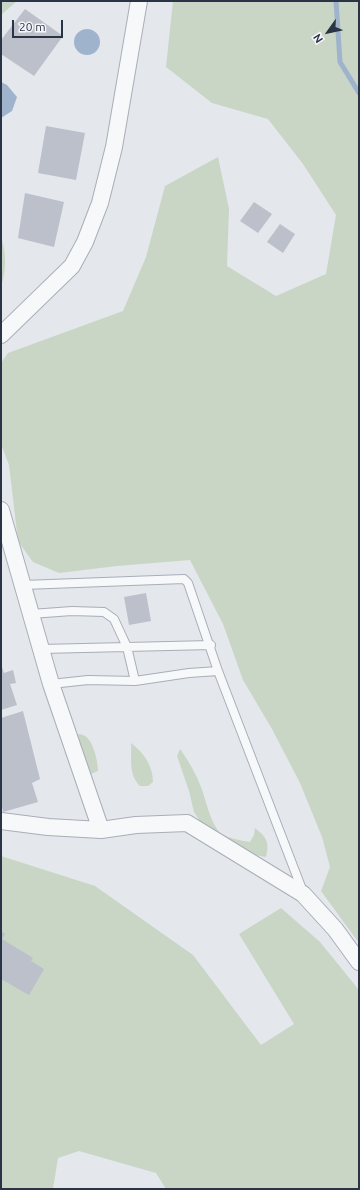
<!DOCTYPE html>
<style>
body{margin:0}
#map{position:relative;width:360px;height:1190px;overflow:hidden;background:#e4e7ec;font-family:Ubuntu,sans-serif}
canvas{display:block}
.frame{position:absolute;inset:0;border:2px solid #2b3445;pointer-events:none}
.north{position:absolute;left:308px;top:12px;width:40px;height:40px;-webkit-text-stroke:3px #f4f6f9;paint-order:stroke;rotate:237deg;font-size:11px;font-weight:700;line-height:16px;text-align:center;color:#2b3445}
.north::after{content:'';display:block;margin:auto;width:14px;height:18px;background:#2b3445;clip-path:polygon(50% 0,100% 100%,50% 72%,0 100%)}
.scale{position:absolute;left:12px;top:20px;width:51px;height:18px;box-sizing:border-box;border:2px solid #2b3445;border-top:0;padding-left:5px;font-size:12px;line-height:14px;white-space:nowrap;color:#2b3445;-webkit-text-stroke:3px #f4f6f9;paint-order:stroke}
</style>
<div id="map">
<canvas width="360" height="1190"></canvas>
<div class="frame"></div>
<div class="north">N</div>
<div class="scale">20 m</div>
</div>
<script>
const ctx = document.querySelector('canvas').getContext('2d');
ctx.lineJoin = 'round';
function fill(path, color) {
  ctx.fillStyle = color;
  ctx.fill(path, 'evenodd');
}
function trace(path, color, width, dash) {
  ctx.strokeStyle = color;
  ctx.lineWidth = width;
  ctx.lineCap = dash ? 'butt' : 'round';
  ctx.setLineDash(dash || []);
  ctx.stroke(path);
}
fill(new Path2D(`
 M 1,1 L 17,1 L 1,15 Z
 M 173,1 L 359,1 L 359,943 L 321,891 L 330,867 L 322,837 L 300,783 L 272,729 L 243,680 L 223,624 L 190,560 L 117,566 L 59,573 L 33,562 L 18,541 L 9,465 L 1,444 L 1,363 L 8,353 L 123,311 L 146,257 L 165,186 L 218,157 L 229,209 L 227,266 L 276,296 L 326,274 L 336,215 L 303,164 L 268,119 L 212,103 L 166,67 Z
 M 1,237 C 6,253 7,269 1,286 Z
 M 77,734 C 79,734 81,734 83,735 C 93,738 98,762 98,771 L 91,774 L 85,772 Z
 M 131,743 C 144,753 153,766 153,782 L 148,786 L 140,786 C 128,774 132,759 131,743 Z
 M 180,749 C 189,761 196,774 201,787 C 206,800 211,827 223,835 C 229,838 243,841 250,842 L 254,835 L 255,828 C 266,837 270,841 266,857 L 255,855 L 234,845 L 211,830 L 200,821 L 194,812 L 189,791 L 177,756 Z
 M 1,856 L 95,886 L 193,955 L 261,1045 L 294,1024 L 239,934 L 281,908 L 320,942 L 359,990 L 359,1189 L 166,1189 L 156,1173 L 79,1151 L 58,1158 L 53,1189 L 1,1189 Z`), '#c9d6c5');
fill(new Path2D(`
 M74 42a13 13 0 1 1 26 0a13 13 0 1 1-26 0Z
 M 1,82 L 7,85 L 17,97 L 12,111 L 1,118 Z`), '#9fb4cc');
trace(new Path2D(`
 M 336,1 L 340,62 L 359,93`), '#9fb4cc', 5);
fill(new Path2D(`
 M 25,9 L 63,36 L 34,76 L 1,54 L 1,40 Z
 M 46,126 L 85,133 L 76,180 L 38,173 Z
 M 25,193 L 64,202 L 54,247 L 18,238 Z
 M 254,202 L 272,214 L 258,233 L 240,221 Z
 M 280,224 L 295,234 L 283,253 L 267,242 Z
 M 146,593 L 151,621 L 129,625 L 124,597 Z
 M 1,664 L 4,673 L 13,670 L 16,683 L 10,684 L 17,705 L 1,710 Z
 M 23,711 L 40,779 L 32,783 L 38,802 L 3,812 L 1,803 L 1,718 Z
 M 1,931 L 5,934 L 2,939 L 33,958 L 31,961 L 44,969 L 29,995 L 1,979 Z`), '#bbc0ca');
const service = new Path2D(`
 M 23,585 L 184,579 L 188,583 L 218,671 L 303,892
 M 31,614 L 72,611 L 104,612 L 114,619 L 127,647 L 135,681
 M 41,649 L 211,645
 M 51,684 L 88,680 L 135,681 L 189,673 L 218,671`);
const minor = new Path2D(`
 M 1,335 L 72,266 L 85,242 L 100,203 L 114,147 L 139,1
 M 1,510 L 51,684 L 101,830
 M 1,821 L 48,827 L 101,830 L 136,825 L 187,823 L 303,894 L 335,929 L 359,962`);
trace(service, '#a9aeb7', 10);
trace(minor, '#a9aeb7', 18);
trace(service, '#f7f8fa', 8);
trace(minor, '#f7f8fa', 16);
</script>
